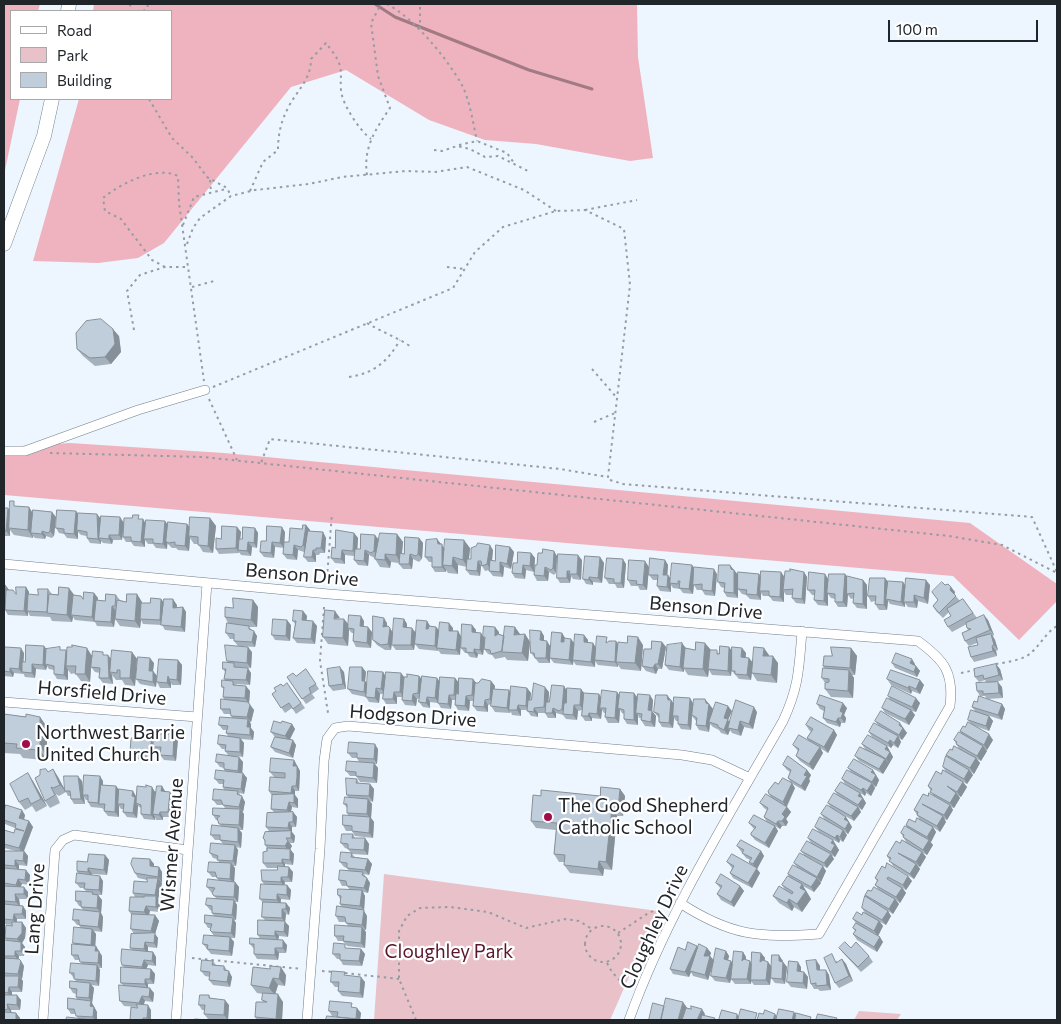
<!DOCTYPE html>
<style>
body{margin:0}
#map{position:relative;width:1061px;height:1024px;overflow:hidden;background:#edf6fe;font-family:Commissioner,sans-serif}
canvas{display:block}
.frame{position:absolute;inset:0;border:5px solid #20252a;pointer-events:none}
.legend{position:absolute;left:10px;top:10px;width:162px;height:90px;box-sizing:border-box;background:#fff;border:1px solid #a6a8aa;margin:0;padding:6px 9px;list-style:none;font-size:15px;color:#20252a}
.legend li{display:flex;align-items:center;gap:10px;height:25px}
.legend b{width:25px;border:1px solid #a6a8aa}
.scale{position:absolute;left:888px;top:20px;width:150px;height:22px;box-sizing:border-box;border:2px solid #20252a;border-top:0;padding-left:6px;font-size:15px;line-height:18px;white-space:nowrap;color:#20252a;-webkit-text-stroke:4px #fff;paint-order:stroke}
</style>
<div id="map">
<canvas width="1061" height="1024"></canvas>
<div class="frame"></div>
<ul class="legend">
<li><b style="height:6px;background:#fff"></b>Road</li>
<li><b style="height:14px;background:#e9c1c9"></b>Park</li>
<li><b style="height:14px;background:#c0cedb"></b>Building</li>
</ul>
<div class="scale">100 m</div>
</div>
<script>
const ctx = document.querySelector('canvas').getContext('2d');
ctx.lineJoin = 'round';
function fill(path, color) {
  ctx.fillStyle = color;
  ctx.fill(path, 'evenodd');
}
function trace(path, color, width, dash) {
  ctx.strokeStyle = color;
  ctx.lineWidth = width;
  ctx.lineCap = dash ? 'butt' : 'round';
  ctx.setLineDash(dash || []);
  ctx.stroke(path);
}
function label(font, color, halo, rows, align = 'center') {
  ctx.font = font + ' Commissioner,sans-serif';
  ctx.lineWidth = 4.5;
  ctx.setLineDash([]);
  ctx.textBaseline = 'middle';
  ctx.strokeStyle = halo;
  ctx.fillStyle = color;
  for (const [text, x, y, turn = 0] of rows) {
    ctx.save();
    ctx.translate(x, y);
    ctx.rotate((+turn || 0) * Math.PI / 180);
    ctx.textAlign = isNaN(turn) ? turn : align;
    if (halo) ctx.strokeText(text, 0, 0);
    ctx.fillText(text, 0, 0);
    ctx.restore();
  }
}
fill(new Path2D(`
 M 384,874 L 658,911 L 610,1020 L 374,1020 Z
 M 859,1011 L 901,1014 L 897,1020 L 854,1020 Z`), '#e9c1c9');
fill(new Path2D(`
 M 4,4 L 40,4 L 38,11 L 11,11 L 11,99 L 20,99 L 4,175 Z
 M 94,4 L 637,4 L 638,57 L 653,158 L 630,161 L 536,144 L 485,140 L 429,120 L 346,70 L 291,87 L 164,243 L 138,258 L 98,263 L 33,261 L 79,99 L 171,99 L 171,11 L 93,11 Z
 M 70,443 L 224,453 L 970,523 L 1057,584 L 1057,601 L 1019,640 L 953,576 L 4,495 L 4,447 Z`), '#eeb3bf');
trace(new Path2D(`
 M 375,4 L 395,17 L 529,70 L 592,89`), '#a27a84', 3);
const minor = new Path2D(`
 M 4,451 L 25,451 L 138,410 L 205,390
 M 4,564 L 329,594 L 918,641 C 944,660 954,672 950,706 L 819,934 C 759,938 731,936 680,903
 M 4,702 L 197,717
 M 43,1020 L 55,850 L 63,840 L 74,835 L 188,850
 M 176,1020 L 207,583
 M 307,1020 L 320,849 L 324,761 L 327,739 L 335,728 L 348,726 L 682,755 L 712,760 L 750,778
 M 629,1020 C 667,914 727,819 783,721 C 799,687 799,668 802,631`);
const primary = new Path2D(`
 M 68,11 L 69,4
 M 4,244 L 44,136 L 52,99`);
trace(minor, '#727f8b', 10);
trace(primary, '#727f8b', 15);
trace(new Path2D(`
 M 130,4 L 131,11
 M 387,4 C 414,18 446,57 462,85 C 470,101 473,123 477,141
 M 143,11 L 147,9 L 148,4
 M 420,29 L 420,4
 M 149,99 L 172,138 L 193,158 L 207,177 L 227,188 L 231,196
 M 459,145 L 477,141 L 507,153 L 514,163
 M 434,150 L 442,151 L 457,146 L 470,149 L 485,157 L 498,156 L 530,172
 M 367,175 C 363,148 375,130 390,108 L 378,76 L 371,23 L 381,4
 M 210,180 L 211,193
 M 250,191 L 263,162 L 278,150 C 278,135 281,121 288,108 C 297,90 311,80 311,59 L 326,43 C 331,50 338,58 340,66 C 342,75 340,81 341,90 C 342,104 359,130 371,139
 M 585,210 L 637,200
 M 183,225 L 194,197 L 226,189
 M 187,244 L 193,228 L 200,218 L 231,196 L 255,190 L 309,184 L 342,177 L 406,171 L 435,172 L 467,167 L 524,190 L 556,211
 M 165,267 L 152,260 L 121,219 L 105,211 L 103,198 C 120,184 156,165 178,176 L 179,203 L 204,381
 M 447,267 L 465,269
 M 192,287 L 214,281
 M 367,323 C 382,332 396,337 410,346
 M 134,330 L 127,291 L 140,275 L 165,267 L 189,267
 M 592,369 L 617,398
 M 349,377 C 375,373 388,361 400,340
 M 213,387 L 453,288 L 475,252 L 503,227 L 556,211 L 585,210 L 624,229 L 630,285 L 608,477 L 560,469 L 270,439 L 261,463
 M 209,399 L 237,460
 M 594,422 L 615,413
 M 50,453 L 203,457 L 949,536 L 1002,545 L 1057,573
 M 610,480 L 623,484 L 1032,517 L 1057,572
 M 327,578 L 332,513
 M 324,607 L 320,661 L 328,713
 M 996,664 C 1008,662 1025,660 1033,651 C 1042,642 1046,633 1057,626
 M 961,673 L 975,670
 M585 944a18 18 0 1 1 36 0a18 18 0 1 1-36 0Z
 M 618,933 L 650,912 L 660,910
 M 192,958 L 302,969
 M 607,963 L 612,972 L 625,986
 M 322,971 L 335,972
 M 345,973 L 399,979
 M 416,1020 L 399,979 L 399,931 L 407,916 L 420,908 L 450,907 L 488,912 L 526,928 L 565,919 L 579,921 L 592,929`), '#959ca3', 2, [2.5, 4]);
trace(minor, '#fff', 9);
trace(primary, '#fff', 14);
fill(new Path2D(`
 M 119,336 L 121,352 L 111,364 L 95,366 L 83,356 L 77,349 Z
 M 18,506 L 33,513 L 56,517 L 54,536 L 52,538 L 46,536 L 45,539 L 35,538 L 33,536 L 33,538 L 14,535 L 10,530 L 10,536 L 4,536 L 4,508 L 9,510 Z
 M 78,515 L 124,523 L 122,540 L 113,540 L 112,544 L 103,543 L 101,541 L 101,544 L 90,543 L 87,538 L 87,536 L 81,535 L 78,532 L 78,539 L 67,538 L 64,534 L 59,533 L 56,528 Z
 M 210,518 L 216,526 L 213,553 L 203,552 L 198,544 L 194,544 L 190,538 L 189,551 L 178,550 L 176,548 L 172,548 L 167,543 L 167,549 L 156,548 L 153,544 L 148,544 L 145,540 L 145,547 L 134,546 L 131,542 L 126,542 L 123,537 L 142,519 L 143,519 L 145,523 L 165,521 L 168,525 L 187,524 L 190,527 Z
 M 306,525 L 310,530 L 309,531 L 323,532 L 326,538 L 325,553 L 320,553 L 319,555 L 316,555 L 316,562 L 308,562 L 304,557 L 305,551 L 304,552 L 298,550 L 297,560 L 287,559 L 283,554 L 284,548 L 275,547 L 274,558 L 264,557 L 260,552 L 266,541 L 285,532 L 284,542 L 289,542 Z
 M 237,527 L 241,532 L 240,539 L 242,539 L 255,528 L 258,533 L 257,548 L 252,547 L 251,556 L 241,555 L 239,552 L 239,553 L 219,554 L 216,549 L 221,539 Z
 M 354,533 L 358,538 L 357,549 L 360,549 L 378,540 L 397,534 L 403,542 L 402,553 L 404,554 L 419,538 L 423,543 L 422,559 L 419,562 L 413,559 L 412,569 L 403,569 L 399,564 L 399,563 L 391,562 L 390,568 L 380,567 L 375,559 L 375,558 L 369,555 L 368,566 L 358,565 L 354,560 L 354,556 L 345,555 L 345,564 L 335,563 L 331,558 L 335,548 Z
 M 437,539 L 444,548 L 470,548 L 469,559 L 471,559 L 493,550 L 492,561 L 495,561 L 510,547 L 514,552 L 511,569 L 504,567 L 503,577 L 493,576 L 489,571 L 489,570 L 485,571 L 482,566 L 481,566 L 480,576 L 470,575 L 466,570 L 467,567 L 458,565 L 458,574 L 448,573 L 446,570 L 446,572 L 435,572 L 432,567 L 432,562 L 429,562 L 425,557 Z
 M 531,553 L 535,558 L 534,572 L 526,570 L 525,579 L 515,578 L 512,573 L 517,563 Z
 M 557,556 L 556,573 L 554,575 L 549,572 L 548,581 L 537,581 L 534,575 L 537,565 Z
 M 600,557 L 604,563 L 602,583 L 593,582 L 593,585 L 586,584 L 583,579 Z
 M 582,560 L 581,580 L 573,579 L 571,576 L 570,583 L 560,583 L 557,578 Z
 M 665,560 L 668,565 L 667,575 L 670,578 L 692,565 L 694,568 L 717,574 L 715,596 L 705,595 L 702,590 L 697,590 L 694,585 L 693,594 L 683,593 L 680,589 L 673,588 L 671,585 L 671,592 L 660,591 L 657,586 L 657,580 L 653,580 L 649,575 Z
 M 626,564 L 624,588 L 617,588 L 615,584 L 609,584 L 605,578 Z
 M 649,567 L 647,590 L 640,590 L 638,586 L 631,586 L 628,580 Z
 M 733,570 L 734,570 L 738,575 L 738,598 L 727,597 L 724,592 L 724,588 L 721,587 L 718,582 Z
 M 781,572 L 784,576 L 804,572 L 807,577 L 805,604 L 796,603 L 792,598 L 792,595 L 786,595 L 784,592 L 784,602 L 773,601 L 769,596 L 763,596 L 761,593 L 761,600 L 750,599 L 746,595 L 742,594 L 738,589 L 759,574 L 760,576 Z
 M 825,574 L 828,579 L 845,574 L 847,577 L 863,580 L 867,585 L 867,609 L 857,608 L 853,603 L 854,598 L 851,599 L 848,595 L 847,607 L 838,607 L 835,602 L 835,599 L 831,598 L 828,594 L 828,606 L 818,605 L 814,600 L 815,595 L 812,595 L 808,590 Z
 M 885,578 L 888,582 L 905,586 L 930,585 L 928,604 L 918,601 L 917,608 L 908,607 L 905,603 L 905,607 L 890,604 L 888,601 L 887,610 L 879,610 L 875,604 L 875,601 L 871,602 L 868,596 Z
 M 4,583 L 9,590 L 16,594 L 26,587 L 29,592 L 29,595 L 38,595 L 48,589 L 52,594 L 74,595 L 83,599 L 94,593 L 98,598 L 97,600 L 105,601 L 116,595 L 120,600 L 126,602 L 137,594 L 142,603 L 150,603 L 161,599 L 163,602 L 177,605 L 177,608 L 183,607 L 186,612 L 185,632 L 165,630 L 162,625 L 143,624 L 141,620 L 140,628 L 120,626 L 115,619 L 116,611 L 114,627 L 97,626 L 95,622 L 75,620 L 73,617 L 72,622 L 52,621 L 50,617 L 30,616 L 28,612 L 28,616 L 8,615 L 5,610 L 5,602 L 4,613 Z
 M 945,585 L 951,587 L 955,592 L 954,594 L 960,601 L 963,599 L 977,618 L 974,619 L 988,620 L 994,635 L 993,636 L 995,640 L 998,650 L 996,651 L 997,656 L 974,662 L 971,657 L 978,645 L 977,643 L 969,646 L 965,641 L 968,630 L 967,628 L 967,624 L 952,632 L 948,627 L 951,616 L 949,612 L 943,618 L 936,611 L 933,606 L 938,600 L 932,592 Z
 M 253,600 L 258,607 L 257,627 L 249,627 L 257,636 L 255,647 L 238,646 L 234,641 L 234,639 L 230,639 L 226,633 L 228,623 L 225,617 L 233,608 Z
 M 303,611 L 307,616 L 306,620 L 317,626 L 315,644 L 297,643 L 293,638 L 295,624 L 293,621 Z
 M 340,619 L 349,625 L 364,621 L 364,627 L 372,632 L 371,648 L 356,647 L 353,641 L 353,633 L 352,633 L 349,630 L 348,646 L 328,644 L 323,637 Z
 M 404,619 L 407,624 L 407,627 L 416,633 L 414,650 L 396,650 L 392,645 L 392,639 L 391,650 L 385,650 L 377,645 L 373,640 L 387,623 L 387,626 L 388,626 L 393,633 Z
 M 427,621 L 430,626 L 436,627 L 439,630 L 453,628 L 453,631 L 458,631 L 461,636 L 472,625 L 476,630 L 476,632 L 483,636 L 499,632 L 499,634 L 504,636 L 525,634 L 530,642 L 528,661 L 507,660 L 505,657 L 495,659 L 492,655 L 488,654 L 484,649 L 485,639 L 483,655 L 478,654 L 477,658 L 470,657 L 467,653 L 465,653 L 461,648 L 461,638 L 460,655 L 441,654 L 438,650 L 438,651 L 419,649 L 415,644 Z
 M 291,625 L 290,641 L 275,640 L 272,635 Z
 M 541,631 L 544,636 L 544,640 L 550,646 L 550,657 L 562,633 L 565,638 L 574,643 L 584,635 L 588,640 L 588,643 L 593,643 L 596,648 L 610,641 L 618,644 L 643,645 L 641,671 L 621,669 L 618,665 L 618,667 L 598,665 L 595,661 L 595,667 L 576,665 L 573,661 L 573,665 L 554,663 L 550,658 L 550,663 L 539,663 L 531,653 Z
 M 662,642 L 666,647 L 662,669 L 658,669 L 656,674 L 646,671 L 642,666 L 651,649 Z
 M 682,643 L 686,648 L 695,650 L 710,650 L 719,653 L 742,648 L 746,653 L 746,658 L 749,658 L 753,663 L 751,680 L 739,679 L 732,671 L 732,666 L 731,676 L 712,675 L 709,670 L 708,677 L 688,675 L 684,669 L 684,672 L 669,670 L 665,665 Z
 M 44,646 L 46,649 L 62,650 L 67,652 L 92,655 L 105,655 L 111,659 L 132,652 L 137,659 L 135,686 L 125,685 L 122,680 L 116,680 L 112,675 L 113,684 L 103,683 L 99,678 L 100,673 L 95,672 L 91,667 L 90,682 L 81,681 L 75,673 L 71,674 L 68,670 L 68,680 L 57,679 L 54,674 L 54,670 L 49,669 L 47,666 L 46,670 L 36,669 L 35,678 L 25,677 L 23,673 L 23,674 L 14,673 L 13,677 L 4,676 L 4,660 L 24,653 L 23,662 L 25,662 Z
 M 851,648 L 857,656 L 855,675 L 852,675 L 854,678 L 853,698 L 831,697 L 825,689 L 825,683 L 822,678 L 825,669 L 823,666 L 832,656 Z
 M 252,652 L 251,668 L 237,667 L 251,673 L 250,685 L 235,684 L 250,691 L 249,703 L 254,710 L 251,722 L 249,722 L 251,724 L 251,728 L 254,732 L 253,740 L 241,739 L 244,743 L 243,757 L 236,756 L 243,762 L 242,773 L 247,778 L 244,794 L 239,793 L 245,802 L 243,812 L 242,812 L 244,814 L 243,830 L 239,830 L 242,833 L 241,848 L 236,847 L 238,850 L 236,866 L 233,866 L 235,868 L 234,882 L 235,882 L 239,887 L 238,902 L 235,902 L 237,905 L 236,920 L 234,920 L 236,923 L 235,938 L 231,938 L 234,942 L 232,956 L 211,954 L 203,944 L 214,936 L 210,930 L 210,928 L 208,928 L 205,923 L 214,916 L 212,913 L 212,911 L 210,910 L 206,905 L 216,898 L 212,893 L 213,893 L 211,892 L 207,887 L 218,880 L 217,877 L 212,877 L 208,872 L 219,862 L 217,859 L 213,858 L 210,853 L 223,844 L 220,840 L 215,840 L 211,835 L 221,826 L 218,820 L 216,820 L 213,815 L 225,808 L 223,805 L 217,805 L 213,800 L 224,790 L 223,787 L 223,784 L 219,784 L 215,779 L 225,771 L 224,769 L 224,768 L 220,767 L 216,762 L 228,755 L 225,751 L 225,749 L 222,749 L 218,744 L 228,736 L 226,733 L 227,730 L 223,730 L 219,725 L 232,718 L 231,714 L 224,714 L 221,709 L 224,699 L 223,697 L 224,690 L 222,687 L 225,680 L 224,679 L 225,672 L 223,669 L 228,662 L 227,661 Z
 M 769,656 L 778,663 L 777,683 L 757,681 L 752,673 Z
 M 178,660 L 182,665 L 181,685 L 172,685 L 171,683 L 171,688 L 160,688 L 157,682 Z
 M 154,663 L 153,671 L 157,676 L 156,687 L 140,684 L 136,679 Z
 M 892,663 L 915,664 L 915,665 L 916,666 L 920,671 L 917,677 L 895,668 Z
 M 362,667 L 366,672 L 365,681 L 367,683 L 383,672 L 385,676 L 401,673 L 404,677 L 419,676 L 422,679 L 439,681 L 455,678 L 459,683 L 473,679 L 476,683 L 491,681 L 495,686 L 494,689 L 509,690 L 511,693 L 527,688 L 531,693 L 530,700 L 549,692 L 548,702 L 564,686 L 566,690 L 584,693 L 599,694 L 601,697 L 619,695 L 653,700 L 652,711 L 656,716 L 655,727 L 645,726 L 641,720 L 641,718 L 639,718 L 638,715 L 638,725 L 627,724 L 624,719 L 624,714 L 622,713 L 620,710 L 619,723 L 608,723 L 605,717 L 605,713 L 604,713 L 602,710 L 601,719 L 592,718 L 592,721 L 585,721 L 582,716 L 582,710 L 578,711 L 577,720 L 566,719 L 563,715 L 556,713 L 556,718 L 548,718 L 545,713 L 538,713 L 538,717 L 531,716 L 527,710 L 521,710 L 521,716 L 512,715 L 511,712 L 510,713 L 495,712 L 491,706 L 492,704 L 488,705 L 488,712 L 477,711 L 473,706 L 474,701 L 470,701 L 469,711 L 458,710 L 455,705 L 455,700 L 452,700 L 451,709 L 441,708 L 438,703 L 430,702 L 430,708 L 423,707 L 419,702 L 420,698 L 417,699 L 416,706 L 405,705 L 402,700 L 402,697 L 397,697 L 397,704 L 386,704 L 383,699 L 383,694 L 380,694 L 379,703 L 369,702 L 366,697 L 352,694 L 348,689 Z
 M 306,669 L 319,689 L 312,694 L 315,698 L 306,704 L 287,677 L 296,676 Z
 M 1000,669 L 1003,680 L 995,682 L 1002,687 L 1003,698 L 987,699 L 985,696 L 980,696 L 977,691 L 986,682 L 985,680 L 979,682 L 975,677 Z
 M 344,672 L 346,689 L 333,691 L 329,686 Z
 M 887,679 L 920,680 L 924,685 L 920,694 L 912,691 L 911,694 L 891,685 Z
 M 287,683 L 305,708 L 296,714 L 292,708 L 285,713 L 272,694 Z
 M 667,695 L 673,703 L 709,704 L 713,709 L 712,715 L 732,711 L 728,720 L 730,722 L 757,712 L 753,729 L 744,727 L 741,736 L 732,733 L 730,730 L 728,735 L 721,733 L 719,730 L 713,727 L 710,724 L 709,732 L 699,730 L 696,725 L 696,721 L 692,716 L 691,730 L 681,729 L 678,724 L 678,721 L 676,721 L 674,718 L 673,728 L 662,727 L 659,722 L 659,718 L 654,712 Z
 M 888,696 L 920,703 L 916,712 L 912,711 L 915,715 L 909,725 L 885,713 L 882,708 L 890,700 Z
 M 977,702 L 1002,704 L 1005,709 L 1002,720 L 987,715 L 989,716 L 993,721 L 989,731 L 975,726 L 993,740 L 987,750 L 984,748 L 987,751 L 981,761 L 977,759 L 980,763 L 974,774 L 971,772 L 973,775 L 967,784 L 946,772 L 943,767 L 948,757 L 946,755 L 952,750 L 959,749 L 954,740 L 961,733 L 960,731 L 971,724 L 968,720 L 975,711 L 972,707 Z
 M 817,704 L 847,708 L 844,715 L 846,718 L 845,723 L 841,723 L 840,727 L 827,723 L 823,718 L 824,711 L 820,709 Z
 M 4,714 L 19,716 L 40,717 L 47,727 L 47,756 L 44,756 L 44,760 L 23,758 L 20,754 L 4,753 Z
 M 875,721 L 904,728 L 903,728 L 907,733 L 902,740 L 899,738 L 901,742 L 898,748 L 893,745 L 891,748 L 872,737 L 869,732 L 878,725 Z
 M 281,723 L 292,724 L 295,729 L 290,739 L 296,745 L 293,758 L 275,752 L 271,747 L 275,737 L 271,732 Z
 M 806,725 L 834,730 L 837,735 L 828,753 L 820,748 L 823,753 L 813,770 L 800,761 L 796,756 L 798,751 L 793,745 L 810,742 L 807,738 L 811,732 L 809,730 Z
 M 154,735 L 178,739 L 176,761 L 164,760 L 160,755 L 160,752 L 156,752 L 155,749 L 154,760 L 134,759 L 130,753 L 141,739 Z
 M 862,744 L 887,746 L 893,757 L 889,764 L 888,763 L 889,764 L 883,774 L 859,761 L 855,756 L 865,749 Z
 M 378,749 L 377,764 L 375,764 L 378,768 L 377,783 L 360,782 L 356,776 L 350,776 L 346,771 L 359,762 L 357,758 L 352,758 L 348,753 Z
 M 294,760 L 300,771 L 299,791 L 295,791 L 295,795 L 298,799 L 298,808 L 292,807 L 291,812 L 293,812 L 297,817 L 296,827 L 292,827 L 292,832 L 295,836 L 294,843 L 290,843 L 292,846 L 290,849 L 294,854 L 293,865 L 285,864 L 285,867 L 293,872 L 292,882 L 285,882 L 284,885 L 287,885 L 291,890 L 290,900 L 281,899 L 281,903 L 286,903 L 290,908 L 289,915 L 286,914 L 285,922 L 289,926 L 288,937 L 279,936 L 278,940 L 287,945 L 286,953 L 279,953 L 278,960 L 257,959 L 254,954 L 254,949 L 250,944 L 260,939 L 258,935 L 265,920 L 262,917 L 263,903 L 260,899 L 264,884 L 262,881 L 277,870 L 277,868 L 267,868 L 263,863 L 267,848 L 265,845 L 265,842 L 263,838 L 269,831 L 266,827 L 274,812 L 271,809 L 272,796 L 269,791 L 274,777 L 270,772 Z
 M 783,765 L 807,770 L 811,775 L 809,779 L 810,781 L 805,791 L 791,783 L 788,778 L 790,772 L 787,770 Z
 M 848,768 L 873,770 L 879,780 L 876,787 L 874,786 L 875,788 L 871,796 L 866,793 L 865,796 L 845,784 L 842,779 L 852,773 Z
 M 53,769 L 58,777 L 65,790 L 82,781 L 83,789 L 103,781 L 103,785 L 116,786 L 119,790 L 136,799 L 152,787 L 155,792 L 162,786 L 165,792 L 174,797 L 172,817 L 163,817 L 163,820 L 156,820 L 155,817 L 155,820 L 144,819 L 141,814 L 141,808 L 138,806 L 137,818 L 127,817 L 123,812 L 124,809 L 121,809 L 119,806 L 119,817 L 108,816 L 104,811 L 104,809 L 103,809 L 102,808 L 91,807 L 88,802 L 88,800 L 86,800 L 84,797 L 85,804 L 74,804 L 71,799 L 71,796 L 68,796 L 66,792 L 59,796 L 56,794 L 60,803 L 50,808 L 45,801 L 48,772 Z
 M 941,774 L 963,782 L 967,787 L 961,797 L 958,796 L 960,798 L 954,808 L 951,807 L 953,810 L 947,820 L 944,819 L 946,822 L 940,832 L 933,827 L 936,832 L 931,842 L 930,842 L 933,845 L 927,855 L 923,853 L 926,857 L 920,867 L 918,866 L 920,869 L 914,879 L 893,866 L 887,856 L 900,843 L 906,842 L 901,833 L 907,827 L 906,825 L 915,822 L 920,820 L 914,810 L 928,796 L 933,795 L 928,786 Z
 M 357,779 L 359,783 L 370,784 L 374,789 L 373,802 L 370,801 L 372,804 L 371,818 L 374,822 L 373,838 L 355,836 L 352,831 L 346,831 L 343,825 L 349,816 L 347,813 L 347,808 L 344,804 L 348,797 L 347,795 Z
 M 33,781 L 47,806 L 36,812 L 32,806 L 25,810 L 19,802 Z
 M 778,784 L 795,788 L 787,807 L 791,812 L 786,819 L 788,822 L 786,826 L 782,826 L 780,829 L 775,826 L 778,831 L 769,848 L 755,840 L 751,835 L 754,829 L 749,823 L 767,822 L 764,817 L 767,810 L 764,808 L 760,803 L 771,797 L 769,794 Z
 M 620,789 L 625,796 L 623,816 L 617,816 L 612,870 L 604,869 L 603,876 L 570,873 L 564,865 L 565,862 L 559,862 L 554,854 L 556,830 L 536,828 L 531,821 L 541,796 L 600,796 Z
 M 835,791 L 860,793 L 866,803 L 862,810 L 859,808 L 861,812 L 854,821 L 835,810 L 846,817 L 852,827 L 848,834 L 844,832 L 847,835 L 843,842 L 840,840 L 839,843 L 819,832 L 815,827 L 825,820 L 821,814 L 831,808 L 828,803 L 838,796 Z
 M 4,812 L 25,815 L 24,820 L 29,821 L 33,827 L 24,851 L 28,856 L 27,866 L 19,865 L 19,869 L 30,875 L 29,885 L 22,884 L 20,887 L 28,892 L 28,899 L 19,899 L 20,905 L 23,906 L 26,911 L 26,919 L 17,919 L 17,922 L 22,922 L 26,928 L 25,938 L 22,943 L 25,947 L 24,956 L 19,956 L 19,959 L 24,966 L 22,979 L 21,979 L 23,981 L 22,992 L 12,992 L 12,995 L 21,1000 L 20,1010 L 11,1010 L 11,1012 L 16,1013 L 20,1018 L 4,1020 L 4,940 L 6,941 L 5,938 L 12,925 L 4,924 L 4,904 L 5,904 L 4,902 L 4,851 L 16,851 L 4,848 L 4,830 L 14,833 L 16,829 L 15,828 L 5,824 L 4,823 Z
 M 353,834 L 355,838 L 365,838 L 369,844 L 368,855 L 352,854 L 355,857 L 368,859 L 372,864 L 369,875 L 364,874 L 370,883 L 368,893 L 363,892 L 365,896 L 364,911 L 367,916 L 366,930 L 364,930 L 366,932 L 365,948 L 347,946 L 343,941 L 338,941 L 335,936 L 348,926 L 346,922 L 339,922 L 336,916 L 342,907 L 340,904 L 340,899 L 338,895 L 350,890 L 347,886 L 342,886 L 339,880 L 349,871 L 347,868 L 344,867 L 340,862 L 351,853 L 348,849 L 345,848 L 341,843 Z
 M 808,838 L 833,840 L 839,850 L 835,857 L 831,855 L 834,859 L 827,868 L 811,859 L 826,871 L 821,882 L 820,881 L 821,883 L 814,892 L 803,886 L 811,899 L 802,912 L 794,907 L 792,911 L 779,903 L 773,896 L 785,890 L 782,885 L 789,877 L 788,874 L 797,867 L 794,863 L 805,856 L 801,851 L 811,843 Z
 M 737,846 L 761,851 L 764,856 L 757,869 L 760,873 L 752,888 L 733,878 L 730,873 L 732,868 L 727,862 L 751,865 L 749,862 L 750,860 L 746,858 Z
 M 105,855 L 109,860 L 107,875 L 92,874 L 92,875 L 103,881 L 102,895 L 98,895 L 102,900 L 101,913 L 103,917 L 102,932 L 94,931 L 96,934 L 95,946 L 102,956 L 102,968 L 99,968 L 100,970 L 99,986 L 91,985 L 94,988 L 92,1003 L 97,1012 L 97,1020 L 66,1020 L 78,1019 L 76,1014 L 71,1014 L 68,1009 L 77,999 L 76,997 L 76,994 L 73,993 L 70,988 L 76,981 L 70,973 L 82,964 L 80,960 L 75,960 L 72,955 L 74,944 L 73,943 L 81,928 L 79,925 L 77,925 L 73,920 L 83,910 L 81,907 L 81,906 L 79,906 L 76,901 L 86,891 L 84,888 L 80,888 L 76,883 L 78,873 L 77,871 L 87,862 Z
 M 150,859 L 154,864 L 154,866 L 159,867 L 162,872 L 162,882 L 160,882 L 162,883 L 158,899 L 160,902 L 159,912 L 150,911 L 149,915 L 155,915 L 159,921 L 155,934 L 158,938 L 157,948 L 148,947 L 148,951 L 153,952 L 156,957 L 156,966 L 148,965 L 146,969 L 151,969 L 155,974 L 154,984 L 148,984 L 148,988 L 154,993 L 153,1002 L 145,1001 L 144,1004 L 151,1010 L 151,1020 L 131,1020 L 137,1007 L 124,1006 L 120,1001 L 123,985 L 121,983 L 124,967 L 122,965 L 132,950 L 130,948 L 134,934 L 131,929 L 132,916 L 129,911 L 135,897 L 133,893 L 147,882 L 147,880 L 138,878 L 135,873 Z
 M 882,866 L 912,881 L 906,890 L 903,888 L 906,893 L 900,903 L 896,900 L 899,904 L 893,914 L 888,911 L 891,916 L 886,925 L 880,922 L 883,926 L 878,936 L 883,942 L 877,952 L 857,940 L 853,934 L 855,931 L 853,928 L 856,923 L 853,919 L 865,913 L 862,908 L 866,898 L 865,895 L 871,891 L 879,890 L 875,885 L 877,881 L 875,878 Z
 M 716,883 L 740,886 L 744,891 L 734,907 L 721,900 L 717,894 L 721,889 Z
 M 698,947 L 707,948 L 711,953 L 710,956 L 714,960 L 726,951 L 729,956 L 728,960 L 731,961 L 733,964 L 743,952 L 746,957 L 746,960 L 750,961 L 751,964 L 761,953 L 765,958 L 764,960 L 768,962 L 771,967 L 783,961 L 783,962 L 787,967 L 785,984 L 775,983 L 771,978 L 771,968 L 770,985 L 754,985 L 751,981 L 751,984 L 735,984 L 731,979 L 732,975 L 730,983 L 715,981 L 711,976 L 714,962 L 708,980 L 693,976 L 691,972 L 689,977 L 673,974 L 670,969 L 685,950 Z
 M 839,948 L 851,948 L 869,956 L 873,962 L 861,972 L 843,953 Z
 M 361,949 L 365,954 L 362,966 L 343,965 L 340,959 L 337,959 L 333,954 Z
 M 842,959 L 846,964 L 853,981 L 839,988 L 835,983 L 836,960 L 837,962 Z
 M 816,960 L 820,966 L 820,970 L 826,970 L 829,975 L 831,990 L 820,991 L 818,989 L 814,989 L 811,984 Z
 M 213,961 L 216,965 L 224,966 L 232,977 L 230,987 L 213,985 L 209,980 L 210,977 L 205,976 L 201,971 Z
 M 253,967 L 286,975 L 285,986 L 278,985 L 275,994 L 283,1002 L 282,1020 L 257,1020 L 255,1017 L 264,1002 L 262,1000 L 263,994 L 257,993 L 251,985 Z
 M 801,967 L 801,972 L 804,972 L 808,977 L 807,989 L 791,987 L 787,982 Z
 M 347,975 L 365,982 L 363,998 L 342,996 L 338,991 L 338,987 L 335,987 L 331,982 Z
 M 209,995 L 211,999 L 229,1005 L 228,1020 L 208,1019 L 204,1014 L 204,1010 L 202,1010 L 199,1005 Z
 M 355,1008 L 361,1013 L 360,1020 L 332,1016 L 329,1011 Z`), '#a5b1bc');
fill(new Path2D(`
 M 113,329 L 119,336 L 121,352 L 111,364 L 105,357 Z
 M 29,507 L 34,515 L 31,533 L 33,536 L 33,538 L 28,530 Z
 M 8,508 L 12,513 L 9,528 L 10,530 L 10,536 L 6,531 Z
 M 76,511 L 80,516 L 77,530 L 78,532 L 78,539 L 74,534 Z
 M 52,512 L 56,517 L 54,536 L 50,531 Z
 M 97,514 L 101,519 L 99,538 L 101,541 L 101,544 L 98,539 Z
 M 120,517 L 124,523 L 122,540 L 119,535 Z
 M 210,518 L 216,526 L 213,553 L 208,546 Z
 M 143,519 L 146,524 L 144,539 L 145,540 L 145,547 L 141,542 Z
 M 165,521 L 169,527 L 167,549 L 163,544 Z
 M 187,524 L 191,529 L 189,536 L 190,538 L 189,551 L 185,546 Z
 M 306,525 L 310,530 L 306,550 L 303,545 Z
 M 237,527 L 241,532 L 239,550 L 238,550 L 239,553 L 236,548 Z
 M 282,527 L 285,532 L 284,548 L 280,543 Z
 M 255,528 L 258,533 L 257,548 L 254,543 Z
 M 42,531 L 46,536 L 45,539 L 42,534 Z
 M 323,532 L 326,538 L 325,553 L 321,548 Z
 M 354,533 L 358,538 L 357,556 L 353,551 Z
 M 397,534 L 403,542 L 401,563 L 396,555 Z
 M 109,535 L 113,540 L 112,544 L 109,539 Z
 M 375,535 L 379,540 L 377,556 L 374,551 Z
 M 419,538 L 423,543 L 422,559 L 418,554 Z
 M 437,539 L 445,549 L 443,565 L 446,570 L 446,572 L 442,567 Z
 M 464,540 L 470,548 L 468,568 L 463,560 Z
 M 248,542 L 252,547 L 251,556 L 247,551 Z
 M 272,542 L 275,547 L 274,558 L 271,553 Z
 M 294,545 L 298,550 L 297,560 L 293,555 Z
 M 490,545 L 493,550 L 491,570 L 487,564 Z
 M 510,547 L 514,552 L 511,569 L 507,564 Z
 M 313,550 L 316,555 L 316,562 L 312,557 Z
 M 342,550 L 345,555 L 345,564 L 341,559 Z
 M 365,550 L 369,555 L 368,566 L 364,561 Z
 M 554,551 L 557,556 L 556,573 L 553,568 Z
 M 531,553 L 535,558 L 534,572 L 530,566 Z
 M 385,554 L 391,562 L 390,568 L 385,560 Z
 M 410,554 L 413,559 L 412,569 L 409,564 Z
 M 578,555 L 582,560 L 581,580 L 577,574 Z
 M 453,557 L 458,565 L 458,574 L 452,566 Z
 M 600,557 L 604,563 L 602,583 L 598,578 Z
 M 623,559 L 626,564 L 624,588 L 621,583 Z
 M 665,560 L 668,565 L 667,580 L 663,575 Z
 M 478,561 L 481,566 L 480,576 L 477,571 Z
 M 645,561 L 649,567 L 647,590 L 643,585 Z
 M 500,562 L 504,567 L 503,577 L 500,572 Z
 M 523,565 L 526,570 L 525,579 L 522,574 Z
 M 692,565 L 695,570 L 693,594 L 689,589 Z
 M 730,565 L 738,575 L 738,598 L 734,593 Z
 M 545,567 L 549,572 L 548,581 L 544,576 Z
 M 714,569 L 717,574 L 715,596 L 712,591 Z
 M 567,571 L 571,576 L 570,583 L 567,578 Z
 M 781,572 L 784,577 L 783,590 L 784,592 L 784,602 L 780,597 Z
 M 804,572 L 807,577 L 805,604 L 802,599 Z
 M 759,574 L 762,579 L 760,591 L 761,593 L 761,600 L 757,595 Z
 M 825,574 L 828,579 L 828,606 L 824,601 Z
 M 845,574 L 849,579 L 847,607 L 843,602 Z
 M 668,575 L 672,580 L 670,583 L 671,585 L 671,592 L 667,587 Z
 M 589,577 L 593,582 L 593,585 L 589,580 Z
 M 885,578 L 889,583 L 886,599 L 888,601 L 887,610 L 884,605 Z
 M 863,580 L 867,585 L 867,609 L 863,604 Z
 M 926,580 L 930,585 L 928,604 L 924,598 Z
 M 903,582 L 907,587 L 904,602 L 905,603 L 905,607 L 901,602 Z
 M 4,583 L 9,590 L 8,602 L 4,597 Z
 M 26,587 L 29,592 L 28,611 L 27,611 L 28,612 L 28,616 L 24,611 Z
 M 951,587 L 955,592 L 954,596 L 950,590 Z
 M 69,588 L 75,596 L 71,615 L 73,617 L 72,622 L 67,615 Z
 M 94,593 L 98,598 L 95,621 L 94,621 L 92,617 Z
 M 137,594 L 142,602 L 141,619 L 140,619 L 141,620 L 140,628 L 135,621 Z
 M 914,595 L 918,601 L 917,608 L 914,602 Z
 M 161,599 L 165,604 L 163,625 L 160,620 Z
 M 173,599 L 177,605 L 176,613 L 173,608 Z
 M 253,600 L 258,607 L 257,627 L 251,620 Z
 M 112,606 L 116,611 L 114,627 L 111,622 Z
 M 183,607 L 186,612 L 185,632 L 181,627 Z
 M 303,611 L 307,616 L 306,625 L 302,620 Z
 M 335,611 L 340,618 L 334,619 Z
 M 984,615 L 988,620 L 994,635 L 990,630 Z
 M 361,616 L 364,621 L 363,631 L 360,626 Z
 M 384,618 L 387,623 L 386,632 L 383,627 Z
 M 344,619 L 350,626 L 348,628 L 349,630 L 348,646 L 343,638 Z
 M 404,619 L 407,624 L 407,632 L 403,627 Z
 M 287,620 L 291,625 L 290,641 L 286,636 Z
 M 313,621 L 317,626 L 315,644 L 311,639 Z
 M 427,621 L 430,626 L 430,634 L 426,629 Z
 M 449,623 L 453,628 L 452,636 L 449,631 Z
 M 472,625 L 476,630 L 475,637 L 472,632 Z
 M 368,627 L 372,632 L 371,648 L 367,643 Z
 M 436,627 L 440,632 L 437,648 L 438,651 L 435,646 Z
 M 495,627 L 499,632 L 498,642 L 495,636 Z
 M 515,627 L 520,634 L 514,635 Z
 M 390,628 L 393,633 L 391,650 L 388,644 Z
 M 412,628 L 416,633 L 414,650 L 411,645 Z
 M 254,631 L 257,636 L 255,647 L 252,642 Z
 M 458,631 L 461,637 L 460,655 L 456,650 Z
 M 541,631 L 544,636 L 544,645 L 540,640 Z
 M 481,633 L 485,639 L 483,655 L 480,650 Z
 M 562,633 L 565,638 L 565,647 L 561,642 Z
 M 525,634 L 530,642 L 528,661 L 522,653 Z
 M 991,634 L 995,640 L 998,650 L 994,645 Z
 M 584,635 L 588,640 L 587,648 L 584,642 Z
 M 638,637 L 643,645 L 641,671 L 635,663 Z
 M 571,639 L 575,644 L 573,665 L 569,660 Z
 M 547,641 L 550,646 L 550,663 L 546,658 Z
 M 616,641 L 620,647 L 616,662 L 618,665 L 618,667 L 615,662 Z
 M 662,642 L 666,647 L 662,669 L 658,664 Z
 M 593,643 L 596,648 L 595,667 L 591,662 Z
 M 682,643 L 686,649 L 683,668 L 684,669 L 684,672 L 680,667 Z
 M 705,643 L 711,650 L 708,677 L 703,669 Z
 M 44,646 L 48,651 L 45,664 L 47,666 L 46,670 L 43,665 Z
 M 992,646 L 996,651 L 997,656 L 993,651 Z
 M 248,647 L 252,652 L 251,668 L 247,663 Z
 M 729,647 L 733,652 L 731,676 L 728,671 Z
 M 21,648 L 24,653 L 23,672 L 22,672 L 23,674 L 19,669 Z
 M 87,648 L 92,656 L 90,682 L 85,674 Z
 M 742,648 L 746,653 L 745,662 L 741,657 Z
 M 764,648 L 769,655 L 768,663 L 763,656 Z
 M 851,648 L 857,656 L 855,675 L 850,668 Z
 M 474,649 L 478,654 L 477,658 L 474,653 Z
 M 66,650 L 69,655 L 66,666 L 68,670 L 68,680 L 64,675 Z
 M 132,652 L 137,659 L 135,686 L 130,678 Z
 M 108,655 L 112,660 L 110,672 L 112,675 L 113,684 L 109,678 Z
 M 773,656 L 778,663 L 777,683 L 771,675 Z
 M 150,658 L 154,663 L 153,671 L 157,676 L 156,687 L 153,682 L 149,671 Z
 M 749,658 L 753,663 L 751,680 L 747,675 Z
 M 912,659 L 915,664 L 914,669 L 910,663 Z
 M 178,660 L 182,665 L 181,685 L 177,680 Z
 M 32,664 L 36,669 L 35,678 L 32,673 Z
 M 655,664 L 658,669 L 656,674 L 653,668 Z
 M 996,664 L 1000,669 L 1003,680 L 999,675 Z
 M 916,666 L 920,671 L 917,677 L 914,672 Z
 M 340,667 L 344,672 L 346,689 L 343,684 Z
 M 362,667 L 366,672 L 365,681 L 369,686 L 368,697 L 364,692 L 362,681 Z
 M 10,668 L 14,673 L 13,677 L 10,672 Z
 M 248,668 L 251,673 L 250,685 L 246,680 Z
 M 849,670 L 854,678 L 853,698 L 848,691 Z
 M 383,672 L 386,677 L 385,694 L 381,689 Z
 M 401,673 L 405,678 L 404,697 L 400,692 Z
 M 168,676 L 171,683 L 171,688 L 167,683 Z
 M 419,676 L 423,681 L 421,698 L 418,693 Z
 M 437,678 L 441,683 L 439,703 L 435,698 Z
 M 455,678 L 459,683 L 457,700 L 454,695 Z
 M 473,679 L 477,684 L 476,700 L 472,695 Z
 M 920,680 L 924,685 L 920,694 L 916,689 Z
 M 491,681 L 495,686 L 493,704 L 490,699 Z
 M 998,682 L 1002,687 L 1003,698 L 999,693 Z
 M 246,686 L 250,691 L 249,704 L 245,698 Z
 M 564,686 L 567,691 L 565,714 L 562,709 Z
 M 909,686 L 912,691 L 911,694 L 908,688 Z
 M 545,687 L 549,692 L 548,712 L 544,707 Z
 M 376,688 L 380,694 L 379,703 L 375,698 Z
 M 527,688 L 531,693 L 529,711 L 526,706 Z
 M 581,689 L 585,694 L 584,710 L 580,705 Z
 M 509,690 L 512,695 L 509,710 L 510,713 L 507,708 Z
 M 394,692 L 397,697 L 397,704 L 393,699 Z
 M 617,692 L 621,697 L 618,708 L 620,710 L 619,723 L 615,718 Z
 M 634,693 L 638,698 L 636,713 L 638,715 L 638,725 L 634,720 Z
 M 413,694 L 417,699 L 416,706 L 412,701 Z
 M 599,694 L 602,699 L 600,708 L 602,710 L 601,719 L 597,714 Z
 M 449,695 L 452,700 L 451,709 L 448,704 Z
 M 650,695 L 653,700 L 652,715 L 648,710 Z
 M 667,695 L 675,705 L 673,716 L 674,718 L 673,728 L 669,723 L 668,700 Z
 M 466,696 L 470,701 L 469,711 L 465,706 Z
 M 427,697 L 430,702 L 430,708 L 426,703 Z
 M 690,698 L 693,703 L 691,730 L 688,725 Z
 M 916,698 L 920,703 L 916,712 L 912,707 Z
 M 705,699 L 713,709 L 710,723 L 709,722 L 710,724 L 709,732 L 706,726 L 706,703 Z
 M 485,700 L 488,705 L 488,712 L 484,707 Z
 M 843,703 L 847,708 L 844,715 L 846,718 L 845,723 L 841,718 L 840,711 Z
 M 1002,704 L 1005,709 L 1002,720 L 998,715 Z
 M 250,705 L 254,710 L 251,722 L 247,717 Z
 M 518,705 L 521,710 L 521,716 L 517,710 Z
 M 574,705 L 578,711 L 577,720 L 573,715 Z
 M 728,706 L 732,711 L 728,720 L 731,725 L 728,728 L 730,730 L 728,735 L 724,730 L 724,718 Z
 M 754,707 L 757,712 L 753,729 L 749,724 Z
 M 534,708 L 538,713 L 538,717 L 534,712 Z
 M 553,708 L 556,713 L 556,718 L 552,713 Z
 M 911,710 L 915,715 L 909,725 L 905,719 Z
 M 652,711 L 656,716 L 655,727 L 651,722 Z
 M 589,713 L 592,718 L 592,721 L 588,716 Z
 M 989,716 L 993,721 L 989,731 L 986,726 Z
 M 40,717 L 47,727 L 47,756 L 40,746 Z
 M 838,718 L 841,723 L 840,727 L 836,722 Z
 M 248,719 L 251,724 L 251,728 L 254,732 L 253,740 L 250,735 L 247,727 Z
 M 740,721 L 744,727 L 741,736 L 738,730 Z
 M 900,723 L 907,733 L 902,740 L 899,735 L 899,725 Z
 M 292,724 L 295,729 L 289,741 L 285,736 Z
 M 834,730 L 837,735 L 828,753 L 824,747 Z
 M 152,733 L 156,738 L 153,747 L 155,749 L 154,760 L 150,755 Z
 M 174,734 L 178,739 L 176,761 L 173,756 Z
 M 989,734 L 993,740 L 987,750 L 984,745 Z
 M 898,736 L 901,742 L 898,748 L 894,743 Z
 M 240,738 L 244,743 L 243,757 L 240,752 Z
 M 293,740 L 296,745 L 293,758 L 289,753 Z
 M 890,740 L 893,745 L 891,748 L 888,743 Z
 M 375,744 L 378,749 L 377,764 L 374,759 Z
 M 37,746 L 44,756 L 44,760 L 37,750 Z
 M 887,746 L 893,757 L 889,764 L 886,759 L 885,749 Z
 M 983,746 L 987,751 L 981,761 L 977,756 Z
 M 820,747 L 823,753 L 813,770 L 809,764 Z
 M 239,757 L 243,762 L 242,776 L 238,771 Z
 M 976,758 L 980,763 L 974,774 L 970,768 Z
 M 885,759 L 889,764 L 883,774 L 879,769 Z
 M 294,760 L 300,771 L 299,791 L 296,786 L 293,766 Z
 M 374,763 L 378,768 L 377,783 L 373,778 Z
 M 53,769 L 58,777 L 66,792 L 60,785 Z
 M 807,770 L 811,775 L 809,779 L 810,781 L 805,791 L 801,786 L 804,775 Z
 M 873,770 L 879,780 L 876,787 L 872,782 L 871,772 Z
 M 969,770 L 973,775 L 967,784 L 964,779 Z
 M 28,773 L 33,781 L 47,806 L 41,799 Z
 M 243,773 L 247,778 L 244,794 L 241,789 Z
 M 78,776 L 82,781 L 84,795 L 83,795 L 84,797 L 85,804 L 81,799 Z
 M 100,776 L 103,781 L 102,804 L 99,804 L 102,808 L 98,803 Z
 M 963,782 L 967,787 L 961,797 L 957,792 Z
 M 792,783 L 795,788 L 786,807 L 783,802 Z
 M 872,783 L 875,788 L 871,796 L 867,791 Z
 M 370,784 L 374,789 L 373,802 L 369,796 Z
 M 116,786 L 120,791 L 118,804 L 119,806 L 119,817 L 115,812 Z
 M 162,786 L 165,791 L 165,797 L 161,791 Z
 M 292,786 L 295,791 L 295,795 L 298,799 L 298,808 L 294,803 L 294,797 L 291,793 Z
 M 152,787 L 155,792 L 153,814 L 155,817 L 155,820 L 151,815 Z
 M 863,788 L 866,793 L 865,796 L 861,790 Z
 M 620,789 L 625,796 L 623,816 L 618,809 Z
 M 133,791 L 136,796 L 136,798 L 138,802 L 136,803 L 138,806 L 137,818 L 133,813 L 132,796 Z
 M 170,792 L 174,797 L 172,817 L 168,812 Z
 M 860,793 L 866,803 L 862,810 L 858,805 L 858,796 Z
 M 956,793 L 960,798 L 954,808 L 950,803 Z
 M 242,796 L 245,802 L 243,812 L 239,807 Z
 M 368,799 L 372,804 L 371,818 L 374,822 L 373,838 L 369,833 L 370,819 L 367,814 Z
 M 289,802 L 292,807 L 290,815 L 287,810 Z
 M 950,805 L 953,810 L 947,820 L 944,815 Z
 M 787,807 L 791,812 L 786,819 L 788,822 L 786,826 L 782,821 L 782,814 Z
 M 858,807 L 861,812 L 854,821 L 851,816 Z
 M 612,808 L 617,816 L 612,870 L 606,862 Z
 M 240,809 L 244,814 L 243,830 L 239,825 Z
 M 22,810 L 25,815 L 23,823 L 19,818 Z
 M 160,812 L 163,817 L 163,820 L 159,815 Z
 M 293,812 L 297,817 L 296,827 L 293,822 Z
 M 943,816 L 946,822 L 940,832 L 937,826 Z
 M 846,817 L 852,827 L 848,834 L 845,829 L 844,819 Z
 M 29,821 L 33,827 L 23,853 L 19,848 Z
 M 778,821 L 782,826 L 780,829 L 776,824 Z
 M 289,822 L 292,827 L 292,832 L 295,836 L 294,843 L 291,838 L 291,832 L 288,828 Z
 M 775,826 L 778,831 L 769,848 L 765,843 Z
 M 933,827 L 936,832 L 931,842 L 927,837 Z
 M 238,828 L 242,833 L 241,848 L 238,842 Z
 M 843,830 L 847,835 L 843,842 L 840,837 Z
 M 837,835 L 840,840 L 839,843 L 835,838 Z
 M 365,838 L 369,844 L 368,855 L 364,850 Z
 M 833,840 L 839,850 L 835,857 L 831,852 L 831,843 Z
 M 929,840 L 933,845 L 927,855 L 923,850 Z
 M 288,841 L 292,846 L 289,852 L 285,846 Z
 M 235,845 L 238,850 L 236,866 L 233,861 Z
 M 290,849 L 294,854 L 293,865 L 290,860 Z
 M 24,851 L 28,856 L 27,866 L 23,861 Z
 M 761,851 L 764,856 L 757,869 L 760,873 L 752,888 L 748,883 L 756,869 L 753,864 Z
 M 922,852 L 926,857 L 920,867 L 916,862 Z
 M 831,854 L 834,859 L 827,868 L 824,863 Z
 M 105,855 L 109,860 L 107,875 L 104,870 Z
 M 150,859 L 154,864 L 154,871 L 150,866 Z
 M 282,859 L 285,864 L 285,868 L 282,863 Z
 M 368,859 L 372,864 L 369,875 L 365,870 Z
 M 15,860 L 19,865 L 19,871 L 15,866 Z
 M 599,861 L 604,869 L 603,876 L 598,869 Z
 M 231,863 L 235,868 L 234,884 L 230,879 Z
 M 916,864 L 920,869 L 914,879 L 910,874 Z
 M 823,866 L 826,871 L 821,882 L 817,877 Z
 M 159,867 L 162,872 L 162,882 L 158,877 Z
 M 289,867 L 293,872 L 292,882 L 288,877 Z
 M 88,868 L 92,874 L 92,877 L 88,872 Z
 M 26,870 L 30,875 L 29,885 L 25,880 Z
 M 100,876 L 103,881 L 102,895 L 99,890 Z
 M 908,876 L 912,881 L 906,890 L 903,885 Z
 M 281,877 L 285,882 L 284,887 L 281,882 Z
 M 158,878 L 162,883 L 158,899 L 160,902 L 159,912 L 156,907 L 156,897 L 155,895 Z
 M 367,878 L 370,883 L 368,893 L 364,888 Z
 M 817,878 L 821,883 L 814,892 L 811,887 Z
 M 18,879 L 22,884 L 19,890 L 16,885 Z
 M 235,882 L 239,887 L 238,902 L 234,897 Z
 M 802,884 L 811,899 L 802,912 L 797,904 L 800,888 Z
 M 287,885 L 291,890 L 290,900 L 287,895 Z
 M 740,886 L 744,891 L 734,907 L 731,902 Z
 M 24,887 L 28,892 L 28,899 L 24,894 Z
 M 902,888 L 906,893 L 900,903 L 896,897 Z
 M 362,890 L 365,896 L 364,911 L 367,916 L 366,930 L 362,925 L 364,910 L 360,906 Z
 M 15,894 L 19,899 L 20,907 L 16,902 Z
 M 277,894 L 281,899 L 280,905 L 277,900 Z
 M 98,895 L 102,900 L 101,913 L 103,917 L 102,932 L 98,927 L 100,912 L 97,908 Z
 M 789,899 L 794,907 L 792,911 L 787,903 Z
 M 895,899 L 899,904 L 893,914 L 889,909 Z
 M 234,900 L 237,905 L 236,920 L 232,915 Z
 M 286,903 L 290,908 L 289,915 L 286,909 Z
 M 23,906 L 26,911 L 26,919 L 22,914 Z
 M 146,906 L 150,911 L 148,917 L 144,912 Z
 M 282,909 L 286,914 L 285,922 L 289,926 L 288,937 L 284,932 L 285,923 L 282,918 Z
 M 888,911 L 891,916 L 886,925 L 882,920 Z
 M 14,914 L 17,919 L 17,925 L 13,920 Z
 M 155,915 L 159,921 L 155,934 L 158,938 L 157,948 L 154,943 L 155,935 L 151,931 Z
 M 233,918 L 236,923 L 235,938 L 231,933 Z
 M 879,921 L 883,926 L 878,936 L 874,931 Z
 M 22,922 L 26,928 L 25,938 L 22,943 L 25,947 L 24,956 L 21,951 L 21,944 L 17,939 Z
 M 362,927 L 366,932 L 365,948 L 361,943 Z
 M 92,929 L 96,934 L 95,950 L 91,945 Z
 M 275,931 L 279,936 L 278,941 L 275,936 Z
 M 230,937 L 234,942 L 232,956 L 229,951 Z
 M 880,937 L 883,942 L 877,952 L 874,947 Z
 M 283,940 L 287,945 L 286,953 L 283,948 Z
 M 145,942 L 148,947 L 148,954 L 144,949 Z
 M 96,946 L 102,956 L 102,968 L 98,963 L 95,951 Z
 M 697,946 L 700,951 L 690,971 L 691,972 L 689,977 L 685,972 Z
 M 275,948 L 279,953 L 278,960 L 275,955 Z
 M 707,948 L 711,953 L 708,961 L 704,956 Z
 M 361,949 L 365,954 L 362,966 L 359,961 Z
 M 15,951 L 19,956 L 18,961 L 15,956 Z
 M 726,951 L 729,956 L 727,964 L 724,959 Z
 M 153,952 L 156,957 L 156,966 L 152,961 Z
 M 743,952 L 746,957 L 745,966 L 742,961 Z
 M 761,953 L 765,958 L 764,967 L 760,962 Z
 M 779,955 L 783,961 L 782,966 L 779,961 Z
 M 710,956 L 714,961 L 708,980 L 705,975 Z
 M 842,959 L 846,964 L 853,981 L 849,976 Z
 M 144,960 L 148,965 L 145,972 L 142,967 Z
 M 816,960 L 820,966 L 820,975 L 817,970 Z
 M 21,961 L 24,966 L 22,979 L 18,974 Z
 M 731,961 L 734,966 L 730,983 L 726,978 Z
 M 750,961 L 753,966 L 751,984 L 747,979 Z
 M 768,962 L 772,967 L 770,985 L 766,980 Z
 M 783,962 L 787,967 L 785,984 L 782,979 Z
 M 798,962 L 801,967 L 801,976 L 797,971 Z
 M 97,965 L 100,970 L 99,986 L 96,981 Z
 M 281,967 L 286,975 L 285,986 L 279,979 Z
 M 151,969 L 155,974 L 154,984 L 150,979 Z
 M 826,970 L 829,975 L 831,990 L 827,985 Z
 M 229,971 L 232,977 L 230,987 L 227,982 Z
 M 804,972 L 808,977 L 807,989 L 803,983 Z
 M 19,976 L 23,981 L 22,992 L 18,987 Z
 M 361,977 L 365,982 L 363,998 L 360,993 Z
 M 273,978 L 278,985 L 275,995 L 269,988 Z
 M 145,979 L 148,984 L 148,990 L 145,984 Z
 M 90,983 L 94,988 L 92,1003 L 97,1012 L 97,1020 L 95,1020 L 93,1017 L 90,1006 L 91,1001 L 89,998 Z
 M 9,987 L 12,992 L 12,998 L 8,993 Z
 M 150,988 L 154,993 L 153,1002 L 149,997 Z
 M 278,994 L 283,1002 L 282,1020 L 277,1020 L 276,1019 Z
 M 17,995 L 21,1000 L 20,1010 L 17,1005 Z
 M 142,996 L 145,1001 L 142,1008 L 139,1003 Z
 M 225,1000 L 229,1005 L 228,1020 L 224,1015 Z
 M 683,1002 L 688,1009 L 685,1020 L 678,1020 Z
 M 7,1004 L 11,1010 L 12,1014 L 8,1009 Z
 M 148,1005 L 151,1010 L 151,1020 L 148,1020 L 147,1018 Z
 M 357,1008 L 361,1013 L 360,1020 L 356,1020 Z
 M 702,1009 L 705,1014 L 703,1020 L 697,1020 Z
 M 794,1012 L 798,1017 L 797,1020 L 792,1020 Z
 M 16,1013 L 20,1018 L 20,1020 L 16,1020 Z
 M 737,1014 L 741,1020 L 736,1020 Z
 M 775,1014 L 779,1019 L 778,1020 L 773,1020 Z`), '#869099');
const building = new Path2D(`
 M 101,319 L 113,329 L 115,344 L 105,357 L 90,358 L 77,349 L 76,333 L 86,321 Z
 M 10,501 L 14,501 L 14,506 L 29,507 L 28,530 L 9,528 Z
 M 4,508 L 8,508 L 6,531 L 4,531 Z
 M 33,510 L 52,512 L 50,531 L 48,533 L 42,531 L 42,534 L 31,533 Z
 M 57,510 L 76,511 L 74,534 L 64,533 L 64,529 L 56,528 Z
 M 78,513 L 97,514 L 98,539 L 87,538 L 87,532 L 77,530 Z
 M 133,515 L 139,515 L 138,519 L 143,519 L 141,542 L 131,541 L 131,537 L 123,537 L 124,518 L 132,518 Z
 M 101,516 L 120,517 L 119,535 L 109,535 L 109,539 L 99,538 Z
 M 190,517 L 210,518 L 208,546 L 198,545 L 198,537 L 189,536 Z
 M 146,520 L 165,521 L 163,544 L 153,543 L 153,539 L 144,539 Z
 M 168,522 L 187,524 L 185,546 L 175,545 L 175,542 L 168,543 L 166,541 Z
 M 303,525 L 306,525 L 303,545 L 301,547 L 294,545 L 293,555 L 283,554 L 284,542 L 289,542 L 290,528 L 302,529 Z
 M 222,526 L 237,527 L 236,548 L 216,549 L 216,538 L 221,539 Z
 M 267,526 L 282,527 L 280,543 L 272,542 L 271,553 L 260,552 L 261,541 L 266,541 Z
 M 243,527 L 255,528 L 254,543 L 248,542 L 247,551 L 238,550 L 239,539 L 242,539 Z
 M 336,530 L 354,533 L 353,551 L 342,550 L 341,559 L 331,558 L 332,547 L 335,548 Z
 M 308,531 L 323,532 L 321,548 L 316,548 L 316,550 L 313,550 L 312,557 L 304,557 Z
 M 380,533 L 397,534 L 396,555 L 385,554 L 385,560 L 375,559 Z
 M 361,534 L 375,535 L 374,551 L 371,553 L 365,550 L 364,561 L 354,560 L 355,549 L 360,549 Z
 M 405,537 L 419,538 L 418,554 L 416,556 L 410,554 L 409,564 L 399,564 L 400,553 L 404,554 Z
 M 437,539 L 438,544 L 442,544 L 442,567 L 432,567 L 432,557 L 425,557 L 426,540 Z
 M 445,539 L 464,540 L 463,560 L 453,557 L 452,566 L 443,565 Z
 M 478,543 L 490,545 L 487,564 L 482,566 L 481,561 L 478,561 L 477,571 L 466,570 L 467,559 L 471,559 L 471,548 L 476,546 Z
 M 496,545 L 510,547 L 507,564 L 500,562 L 500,572 L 489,571 L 490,560 L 495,561 Z
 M 543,549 L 554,551 L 553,568 L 551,570 L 545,567 L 544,576 L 534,575 L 535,565 L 537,565 L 538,553 L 542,553 Z
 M 518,552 L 531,553 L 530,566 L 523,565 L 522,574 L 512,573 L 513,563 L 517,563 Z
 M 558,554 L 578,555 L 577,574 L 569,574 L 570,571 L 567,571 L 567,578 L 557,578 Z
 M 585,556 L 600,557 L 598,578 L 589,577 L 589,580 L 583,579 Z
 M 607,558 L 623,559 L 621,583 L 614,583 L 614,579 L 605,578 Z
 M 650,558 L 665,560 L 663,575 L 668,575 L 667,587 L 657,586 L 658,575 L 649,575 Z
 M 629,560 L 645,561 L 643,585 L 636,584 L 637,581 L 628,580 Z
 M 672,563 L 692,565 L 689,589 L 679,588 L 680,581 L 678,581 L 678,584 L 670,583 Z
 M 719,565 L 730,565 L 731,569 L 734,570 L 734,593 L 724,592 L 725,583 L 718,582 Z
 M 694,567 L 714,569 L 712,591 L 702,590 L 702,584 L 693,585 Z
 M 790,569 L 804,572 L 802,599 L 792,598 L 793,589 L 783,590 L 785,571 L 790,571 Z
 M 761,571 L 781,572 L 780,597 L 769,596 L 769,591 L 760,591 Z
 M 738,572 L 759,574 L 757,595 L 746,594 L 747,590 L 738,589 Z
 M 809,572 L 825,574 L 824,601 L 814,600 L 815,590 L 808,590 Z
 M 829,574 L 845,574 L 843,602 L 835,602 L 835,594 L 827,593 Z
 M 847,576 L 863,580 L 863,604 L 853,603 L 854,593 L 847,594 Z
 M 870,578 L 885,578 L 884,605 L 875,604 L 876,596 L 868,596 Z
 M 906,578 L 926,580 L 924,598 L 914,595 L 914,602 L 904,602 Z
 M 888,581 L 903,582 L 901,602 L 886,599 Z
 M 942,582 L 945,585 L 948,584 L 951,587 L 950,590 L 956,596 L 939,613 L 933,606 L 938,600 L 932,592 Z
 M 16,587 L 26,587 L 24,611 L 5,610 L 6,590 L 13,590 L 16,594 Z
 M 59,587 L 69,588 L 67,615 L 47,613 L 49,594 L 58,595 Z
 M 38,589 L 48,589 L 47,612 L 27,611 L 28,594 L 38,595 Z
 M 84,592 L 94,593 L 92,617 L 71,615 L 73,595 L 81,596 L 83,599 Z
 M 106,594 L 116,595 L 115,606 L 112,606 L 111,622 L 94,621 L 96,600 L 105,601 Z
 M 127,594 L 137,594 L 135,621 L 115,619 L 117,600 L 126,602 Z
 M 151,598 L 161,599 L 160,620 L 140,619 L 141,603 L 150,603 Z
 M 233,598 L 253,600 L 251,620 L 225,617 L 225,607 L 233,608 Z
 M 164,599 L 173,599 L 173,608 L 183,607 L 181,627 L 161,625 Z
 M 963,599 L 973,613 L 948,627 L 944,620 L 951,616 L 947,609 Z
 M 294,610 L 303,611 L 302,620 L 313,621 L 311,639 L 293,638 L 296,621 L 293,621 Z
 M 325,610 L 335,611 L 334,619 L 344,619 L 343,638 L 323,637 Z
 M 349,615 L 361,616 L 360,626 L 368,627 L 367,643 L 353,641 L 354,629 L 348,628 Z
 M 984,615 L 990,630 L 965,641 L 962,633 L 971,629 L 967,628 L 966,623 Z
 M 373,616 L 384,618 L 383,627 L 388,626 L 390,628 L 388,644 L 381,645 L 373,640 Z
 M 394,618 L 404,619 L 403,627 L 412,628 L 411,645 L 392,645 Z
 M 273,619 L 287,620 L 286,636 L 272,635 Z
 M 417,620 L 427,621 L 426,629 L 428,629 L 429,626 L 436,627 L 435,646 L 415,644 Z
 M 440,622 L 449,623 L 449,631 L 458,631 L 456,650 L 437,648 Z
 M 227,623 L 249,626 L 249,629 L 254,631 L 252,642 L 234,641 L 234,634 L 226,633 Z
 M 462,624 L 472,625 L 472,632 L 481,633 L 480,650 L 474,649 L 474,653 L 466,652 L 466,648 L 461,648 Z
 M 484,626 L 495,627 L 495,636 L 498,634 L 504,636 L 502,651 L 491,654 L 490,650 L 484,649 L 485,637 L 483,637 Z
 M 505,626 L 515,627 L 514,635 L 525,634 L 522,653 L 502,652 Z
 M 530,630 L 541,631 L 540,640 L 547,641 L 546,658 L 535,658 L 534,653 L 531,653 Z
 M 552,632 L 562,633 L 561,642 L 564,642 L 564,638 L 571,639 L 569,660 L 550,658 Z
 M 575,634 L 584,635 L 584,642 L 593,643 L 591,662 L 573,660 Z
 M 991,634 L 994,645 L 992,646 L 993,651 L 971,657 L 968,647 L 978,645 L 976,638 Z
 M 597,636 L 607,637 L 606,643 L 609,641 L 616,641 L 615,662 L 595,660 Z
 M 628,636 L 638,637 L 635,663 L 616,662 L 618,642 L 627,643 Z
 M 652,641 L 662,642 L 658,664 L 655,664 L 653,668 L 642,666 L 644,649 L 651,649 Z
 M 696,642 L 705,643 L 703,669 L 683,668 L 685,648 L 695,650 Z
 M 682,643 L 680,667 L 665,665 L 667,645 Z
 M 26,645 L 44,646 L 43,665 L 32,664 L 32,673 L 22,672 L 22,662 L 25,662 Z
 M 72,645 L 87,648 L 85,674 L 75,674 L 76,666 L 66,666 L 67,647 L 72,647 Z
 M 225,645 L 248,647 L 247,663 L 227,661 Z
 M 720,646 L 729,647 L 728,671 L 708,669 L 710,650 L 717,650 L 717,654 L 719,654 Z
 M 5,647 L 21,648 L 19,669 L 10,668 L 10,672 L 4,671 L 4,660 Z
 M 60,647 L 60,650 L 66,650 L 64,675 L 54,674 L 54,666 L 45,664 L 46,649 Z
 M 732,647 L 742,648 L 741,657 L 749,658 L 747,675 L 735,674 L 735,671 L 732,671 Z
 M 754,647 L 764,648 L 763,656 L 773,656 L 771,675 L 752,673 Z
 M 831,647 L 851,648 L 850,668 L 823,666 L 824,656 L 832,656 Z
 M 112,650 L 132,652 L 130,678 L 120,678 L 120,670 L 117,670 L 117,673 L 110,672 Z
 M 93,651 L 103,652 L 103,655 L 108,655 L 109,678 L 99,678 L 100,668 L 91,667 Z
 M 896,653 L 912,659 L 910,663 L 916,666 L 914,672 L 892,663 Z
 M 138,657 L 150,658 L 149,671 L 153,671 L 153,682 L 136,679 Z
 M 159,659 L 178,660 L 177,680 L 169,679 L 168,676 L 167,683 L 157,682 Z
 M 223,662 L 234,663 L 234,667 L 248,668 L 246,680 L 224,679 L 226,669 L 223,669 Z
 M 996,664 L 999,675 L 984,679 L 983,675 L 975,677 L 974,669 Z
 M 340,667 L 343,684 L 329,686 L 327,669 Z
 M 350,667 L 362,667 L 362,681 L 365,681 L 364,692 L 348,689 Z
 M 823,668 L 849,670 L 848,691 L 825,689 L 825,683 L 829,682 L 829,679 L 822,678 Z
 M 306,669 L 316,684 L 309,688 L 311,693 L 302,699 L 287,677 L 293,673 L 296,676 Z
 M 891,670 L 920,680 L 916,689 L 909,686 L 908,688 L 887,679 Z
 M 368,671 L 383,672 L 381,689 L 376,688 L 375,698 L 366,697 Z
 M 386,672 L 401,673 L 400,692 L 394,692 L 393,699 L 383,699 Z
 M 407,674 L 419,676 L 418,693 L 413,694 L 412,701 L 402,700 L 404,677 L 407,677 Z
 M 422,676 L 437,678 L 435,698 L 427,697 L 426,703 L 419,702 Z
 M 440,677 L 455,678 L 454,695 L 449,695 L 448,704 L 438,703 Z
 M 459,678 L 473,679 L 472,695 L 466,696 L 465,706 L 455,705 L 456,693 L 458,694 Z
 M 482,679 L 491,681 L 490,699 L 485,700 L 484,707 L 473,706 L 475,683 L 478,683 Z
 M 222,680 L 233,681 L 233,685 L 246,686 L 245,698 L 223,697 L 224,687 L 222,687 Z
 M 998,682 L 999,693 L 983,694 L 983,691 L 977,691 L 976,683 Z
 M 287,683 L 301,703 L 293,709 L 289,703 L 281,708 L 272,694 L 276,691 L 274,688 L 281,684 L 283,686 Z
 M 534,683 L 545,687 L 544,707 L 534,708 L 534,712 L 527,711 L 528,700 L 531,700 Z
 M 552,685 L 564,686 L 562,709 L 559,711 L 553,708 L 552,713 L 545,713 L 546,702 L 549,702 Z
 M 511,686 L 527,688 L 526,706 L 518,705 L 517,710 L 509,710 Z
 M 892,686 L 916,698 L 912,707 L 888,696 Z
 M 567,688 L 581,689 L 580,705 L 574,705 L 573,715 L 563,714 L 564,703 L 566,703 Z
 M 493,689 L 509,690 L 507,708 L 491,706 Z
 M 602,690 L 617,692 L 615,718 L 605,717 L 606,708 L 600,708 Z
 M 620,692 L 634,693 L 634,720 L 624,719 L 624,710 L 618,708 Z
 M 584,693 L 599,694 L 597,714 L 589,713 L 588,716 L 582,716 Z
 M 638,694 L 650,695 L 648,710 L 652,711 L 651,722 L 641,720 L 642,714 L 636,713 Z
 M 656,695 L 667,695 L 668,700 L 671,700 L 669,723 L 659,722 L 659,714 L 654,712 Z
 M 820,695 L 843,703 L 840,711 L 843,713 L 841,718 L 838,718 L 836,722 L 823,718 L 825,707 L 817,704 Z
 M 979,696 L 1002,704 L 998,715 L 972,707 L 974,701 L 977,702 Z
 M 674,697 L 690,698 L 688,725 L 678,724 L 678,716 L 673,716 Z
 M 887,698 L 911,710 L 905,719 L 882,708 Z
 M 221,699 L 248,702 L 250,705 L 247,717 L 231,716 L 230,709 L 221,709 Z
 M 694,699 L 705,699 L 706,703 L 709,704 L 706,726 L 696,725 L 697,718 L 692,715 Z
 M 736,700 L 754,707 L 749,724 L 740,721 L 738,730 L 728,728 Z
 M 716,702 L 728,706 L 724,718 L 728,719 L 724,730 L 718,727 L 718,725 L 709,722 Z
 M 971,710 L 989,716 L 986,726 L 968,720 Z
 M 881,711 L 900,723 L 899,725 L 903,728 L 899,735 L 875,721 Z
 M 4,714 L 26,717 L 26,714 L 40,717 L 40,746 L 37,746 L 37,750 L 16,748 L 17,744 L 4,743 Z
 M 220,717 L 248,719 L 247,727 L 250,727 L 250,735 L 226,733 L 228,726 L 219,725 Z
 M 811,717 L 834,730 L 824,747 L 807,738 L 813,729 L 806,725 Z
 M 274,721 L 281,723 L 282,721 L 292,724 L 285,736 L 271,732 Z
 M 968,722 L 989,734 L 984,745 L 960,731 L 963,726 L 965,727 Z
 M 874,723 L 898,736 L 894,743 L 890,740 L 888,743 L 869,732 Z
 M 142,732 L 152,733 L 150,755 L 130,753 L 131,738 L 141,739 Z
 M 959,732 L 983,746 L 977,756 L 956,744 L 957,742 L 954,740 Z
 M 154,734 L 174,734 L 173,756 L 160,755 L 161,747 L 153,747 Z
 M 219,735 L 240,738 L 240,752 L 225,751 L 226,745 L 218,744 Z
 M 799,735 L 820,747 L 809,764 L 796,756 L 799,749 L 793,745 Z
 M 868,735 L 887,746 L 885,749 L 890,752 L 886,759 L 862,744 Z
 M 275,737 L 293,740 L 289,753 L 271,747 Z
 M 349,742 L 375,744 L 374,759 L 357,758 L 357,753 L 348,753 Z
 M 954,746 L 976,758 L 970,768 L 946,755 L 950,749 L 952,750 Z
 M 860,747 L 885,759 L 879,769 L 855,756 Z
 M 217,754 L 239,757 L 238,771 L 224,769 L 224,763 L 216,762 Z
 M 788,756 L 807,770 L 804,775 L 807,776 L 801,786 L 788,778 L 791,770 L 783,765 Z
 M 946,756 L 969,770 L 964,779 L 943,767 Z
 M 271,758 L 294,760 L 293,766 L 297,766 L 297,777 L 296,786 L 292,786 L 291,793 L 269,791 L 270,777 L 285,778 L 285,773 L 270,772 Z
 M 854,759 L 873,770 L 871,772 L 876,775 L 872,782 L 848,768 Z
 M 347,761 L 374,763 L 373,778 L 356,776 L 356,772 L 346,771 Z
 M 46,769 L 48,772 L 53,769 L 60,785 L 53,788 L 51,787 L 55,795 L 45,801 L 35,778 L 40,775 L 40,770 Z
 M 216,770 L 243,773 L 241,789 L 223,787 L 224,780 L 215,779 Z
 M 847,770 L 872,783 L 867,791 L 863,788 L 861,790 L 842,779 Z
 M 943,770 L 963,782 L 957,792 L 947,786 L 956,793 L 950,803 L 930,792 L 932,789 L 928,786 L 936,771 L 941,774 Z
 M 28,773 L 41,799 L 31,804 L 28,798 L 19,802 L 10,784 Z
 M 84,775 L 100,776 L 98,803 L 88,802 L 88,795 L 83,795 Z
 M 64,776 L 78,776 L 81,799 L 71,799 L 70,791 L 65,791 Z
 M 346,778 L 357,779 L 356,783 L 370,784 L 369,796 L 347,795 Z
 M 783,778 L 792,783 L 783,802 L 769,794 L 768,791 L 775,782 L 778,784 Z
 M 841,782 L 860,793 L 858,796 L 863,798 L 858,805 L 835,791 Z
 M 101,785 L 116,786 L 115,812 L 104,811 L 105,804 L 99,804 Z
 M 146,785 L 152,787 L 151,815 L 141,814 L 141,805 L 136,803 L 137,786 L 146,787 Z
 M 157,786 L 162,786 L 161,791 L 170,792 L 168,812 L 160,812 L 159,815 L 153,814 Z
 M 601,787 L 620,789 L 618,809 L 612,808 L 606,862 L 599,861 L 598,869 L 564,865 L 565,855 L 554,854 L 557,823 L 531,821 L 533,795 L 541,796 L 541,790 L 600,796 Z
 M 119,789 L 133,791 L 132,796 L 135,797 L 133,813 L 123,812 L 124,804 L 118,804 Z
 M 214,789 L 238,791 L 237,794 L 242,796 L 239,807 L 223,805 L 221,800 L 213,800 Z
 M 834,793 L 858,807 L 851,816 L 828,803 Z
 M 929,793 L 950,805 L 944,815 L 922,804 L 943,816 L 937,826 L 917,815 L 918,812 L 914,810 L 923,794 L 928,796 Z
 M 294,794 L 294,803 L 289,802 L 287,810 L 271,809 L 272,795 Z
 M 766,794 L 787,807 L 782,814 L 785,817 L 782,821 L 778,821 L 776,824 L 764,817 L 768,808 L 760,803 Z
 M 345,797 L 368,799 L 367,814 L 347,813 L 347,804 L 344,804 Z
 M 6,805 L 22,810 L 19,818 L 29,821 L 19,848 L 4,844 L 4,830 L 14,833 L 15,829 L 24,831 L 15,828 L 16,824 L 4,820 L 4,812 Z
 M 827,805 L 846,817 L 844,819 L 849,822 L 845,829 L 821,814 Z
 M 213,808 L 240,809 L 239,825 L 219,824 L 217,818 L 220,816 L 213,815 Z
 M 293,812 L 293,822 L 289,822 L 288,828 L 266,827 L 267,813 Z
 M 343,815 L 370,817 L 369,833 L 352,831 L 352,826 L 343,825 Z
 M 754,815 L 775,826 L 765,843 L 751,835 L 751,833 L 756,827 L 749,823 Z
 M 820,817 L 843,830 L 840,837 L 837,835 L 835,838 L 815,827 Z
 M 917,818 L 933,827 L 927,837 L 906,825 L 909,819 L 915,822 Z
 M 212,825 L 238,828 L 238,842 L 220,840 L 220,835 L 211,835 Z
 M 905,826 L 929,840 L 923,850 L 903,837 L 904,835 L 901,833 Z
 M 813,829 L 833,840 L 831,843 L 835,845 L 831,852 L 808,838 Z
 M 291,831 L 291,838 L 286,838 L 288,841 L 285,846 L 265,845 L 265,840 L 263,838 L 265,832 Z
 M 342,834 L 353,834 L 352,838 L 365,838 L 364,850 L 348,849 L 348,844 L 341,843 Z
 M 741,840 L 761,851 L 753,864 L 749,862 L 752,858 L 742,853 L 744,850 L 737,846 Z
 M 902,840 L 922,852 L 916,862 L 898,853 L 916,864 L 910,874 L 889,861 L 891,858 L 887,856 L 896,841 L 900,843 Z
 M 807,841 L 831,854 L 824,863 L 801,851 Z
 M 211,843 L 235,845 L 233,861 L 217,860 L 218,856 L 210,853 Z
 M 267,848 L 290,849 L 290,860 L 282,859 L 282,863 L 263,863 L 263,852 L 267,851 Z
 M 4,851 L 24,851 L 23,861 L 15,860 L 15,866 L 4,865 Z
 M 341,852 L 352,853 L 351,857 L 368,859 L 365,870 L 347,868 L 347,863 L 340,862 Z
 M 800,853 L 823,866 L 817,877 L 794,863 Z
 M 89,854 L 105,855 L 104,870 L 88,868 L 88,872 L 77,871 L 77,861 L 87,862 Z
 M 732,854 L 757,868 L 748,883 L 730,873 L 734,866 L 727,862 Z
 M 133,858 L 150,859 L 150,866 L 159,867 L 158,877 L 135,873 L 131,864 Z
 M 209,862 L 231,863 L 230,879 L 217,878 L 215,872 L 208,872 Z
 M 887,863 L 908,876 L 903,885 L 888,877 L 887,879 L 902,888 L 896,897 L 875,885 L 878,880 L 875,878 L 882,866 L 885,868 Z
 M 793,865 L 817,878 L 811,887 L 788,874 Z
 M 278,866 L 289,867 L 288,877 L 281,877 L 281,882 L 262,881 L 261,870 L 277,870 Z
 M 4,868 L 26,870 L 25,880 L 18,879 L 16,885 L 4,883 Z
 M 340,870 L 363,872 L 362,875 L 367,878 L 364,888 L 347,886 L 346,881 L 339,880 Z
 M 77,873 L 100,876 L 99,890 L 84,889 L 85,883 L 76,883 Z
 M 721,874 L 740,886 L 731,902 L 717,894 L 722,886 L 716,883 Z
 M 788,876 L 802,884 L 800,888 L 806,891 L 797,904 L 789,899 L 787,903 L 773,896 L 779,886 L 792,894 L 793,892 L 782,885 Z
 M 147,878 L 158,878 L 155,895 L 133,893 L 134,881 L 147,882 Z
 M 208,879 L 235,882 L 234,897 L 214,896 L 212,893 L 215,888 L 207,887 Z
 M 261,884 L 287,885 L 287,895 L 277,894 L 277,900 L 260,899 Z
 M 4,886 L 24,887 L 24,894 L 15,894 L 16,902 L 4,901 Z
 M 874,887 L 895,899 L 889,909 L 865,895 L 868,890 L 871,891 Z
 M 338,889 L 362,890 L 360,906 L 340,904 L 341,896 L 338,895 Z
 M 76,891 L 93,892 L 92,894 L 98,895 L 97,908 L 81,907 L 81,901 L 76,901 Z
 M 144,896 L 156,896 L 156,907 L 146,906 L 144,912 L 129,911 L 130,897 L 144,897 Z
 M 865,896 L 888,911 L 882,920 L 862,908 Z
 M 207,898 L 234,900 L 232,915 L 212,913 L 212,906 L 206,905 Z
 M 263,902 L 286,903 L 286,909 L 282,909 L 282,918 L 262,917 Z
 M 4,904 L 23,906 L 22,914 L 14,914 L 13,920 L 4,919 Z
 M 337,906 L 364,910 L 362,925 L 346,923 L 345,917 L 336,916 Z
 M 74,909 L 100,912 L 98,927 L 79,925 L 79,920 L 73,920 Z
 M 857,912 L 862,915 L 863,912 L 879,921 L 874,931 L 853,919 Z
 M 132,914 L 155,915 L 151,931 L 131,929 Z
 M 205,915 L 233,918 L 231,933 L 212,932 L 210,930 L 212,924 L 205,923 Z
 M 258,920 L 285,921 L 284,932 L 275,931 L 275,936 L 258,935 Z
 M 12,922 L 22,922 L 22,933 L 17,939 L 5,938 L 6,925 L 12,926 Z
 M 856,923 L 880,937 L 874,947 L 853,934 L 856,930 L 853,928 Z
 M 335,925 L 362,927 L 361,943 L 343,941 L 344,936 L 335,936 Z
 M 74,927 L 92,929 L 91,945 L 73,943 Z
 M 155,933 L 154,943 L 145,942 L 144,949 L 130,948 L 131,934 Z
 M 204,935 L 230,937 L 229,951 L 207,949 L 208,945 L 203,944 Z
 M 250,938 L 283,940 L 283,948 L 275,948 L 275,955 L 254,954 L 254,944 L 250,944 Z
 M 4,940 L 21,942 L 21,951 L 15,951 L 15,956 L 4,956 Z
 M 688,942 L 697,946 L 685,972 L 670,969 L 678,947 L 685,950 Z
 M 845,942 L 851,948 L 856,942 L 869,956 L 858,967 L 839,948 Z
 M 334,943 L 345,944 L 345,948 L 361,949 L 359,961 L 340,960 L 340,954 L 333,954 Z
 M 72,944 L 96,946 L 95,951 L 99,951 L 98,963 L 80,962 L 78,955 L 72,955 Z
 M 699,944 L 707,948 L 704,956 L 710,956 L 705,975 L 690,971 Z
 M 716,948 L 726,951 L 724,959 L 731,961 L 726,978 L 711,976 Z
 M 122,949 L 153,952 L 152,961 L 144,960 L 142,967 L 122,965 L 121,961 Z
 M 734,951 L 743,952 L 742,961 L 744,959 L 750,961 L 747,979 L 731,979 Z
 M 752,952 L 761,953 L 760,962 L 763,960 L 768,962 L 766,980 L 751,980 Z
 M 832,954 L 836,963 L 842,959 L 849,976 L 835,983 L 824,958 Z
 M 772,955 L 779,955 L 779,961 L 783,962 L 782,979 L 771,978 Z
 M 4,958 L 19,959 L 21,961 L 18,974 L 4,973 Z
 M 202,960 L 213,961 L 212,965 L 224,966 L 224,970 L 229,971 L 227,982 L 209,980 L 210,972 L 201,971 Z
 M 816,960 L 817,970 L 826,970 L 827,985 L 816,986 L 816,983 L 811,984 L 806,961 Z
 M 789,961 L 798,962 L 797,971 L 804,972 L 803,983 L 787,982 Z
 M 71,963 L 97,965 L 96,981 L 74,979 L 74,973 L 70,973 Z
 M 270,966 L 281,967 L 279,979 L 273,978 L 269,988 L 251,985 L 253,967 L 270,969 Z
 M 121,967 L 151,969 L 150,979 L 145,979 L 145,984 L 121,983 Z
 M 332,971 L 345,972 L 344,975 L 361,977 L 360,993 L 338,991 L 339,982 L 331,982 Z
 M 4,976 L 19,976 L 18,987 L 9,987 L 8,993 L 4,992 Z
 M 70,981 L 90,983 L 89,998 L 76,997 L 77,989 L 70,988 Z
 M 119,985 L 150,988 L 149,997 L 142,996 L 139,1003 L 120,1001 Z
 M 263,993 L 278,994 L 276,1019 L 255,1017 L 256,1002 L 267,1002 L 262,1000 Z
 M 4,995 L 17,995 L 17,1005 L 7,1004 L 8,1009 L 4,1010 Z
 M 200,995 L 209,995 L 209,998 L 225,1000 L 224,1015 L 204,1014 L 205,1005 L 199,1005 Z
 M 68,998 L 91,1001 L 90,1006 L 94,1007 L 93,1017 L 76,1016 L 74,1009 L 68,1009 Z
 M 666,998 L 683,1002 L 678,1020 L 661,1020 Z
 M 330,1001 L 352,1003 L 351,1007 L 357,1008 L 356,1019 L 337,1017 L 338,1012 L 329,1011 Z
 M 653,1003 L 664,1006 L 661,1020 L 649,1020 Z
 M 137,1004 L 148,1005 L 147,1018 L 143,1018 L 143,1020 L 130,1020 L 131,1007 L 137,1008 Z
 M 691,1006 L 702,1009 L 697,1020 L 682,1020 L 686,1008 L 691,1009 Z
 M 741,1009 L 757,1013 L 755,1020 L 738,1020 Z
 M 779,1009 L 794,1012 L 792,1020 L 776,1020 Z
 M 722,1010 L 737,1014 L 736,1020 L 719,1020 Z
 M 765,1010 L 775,1014 L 773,1020 L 757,1020 L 759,1013 L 763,1014 Z
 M 4,1012 L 16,1013 L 16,1020 L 4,1020 Z
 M 796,1013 L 811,1017 L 810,1020 L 795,1020 Z
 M 818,1014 L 837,1018 L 836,1020 L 816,1020 Z
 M 702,1015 L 715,1018 L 714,1020 L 701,1020 Z
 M 327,1016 L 357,1019 L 357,1020 L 326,1020 Z
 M 67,1017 L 92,1020 L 66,1020 Z
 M 195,1019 L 208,1020 L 195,1020 Z`);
fill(building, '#c0cedb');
trace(building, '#869099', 1);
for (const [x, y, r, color] of [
 [26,744,5,"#a20b4b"],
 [548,817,5,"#a20b4b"]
]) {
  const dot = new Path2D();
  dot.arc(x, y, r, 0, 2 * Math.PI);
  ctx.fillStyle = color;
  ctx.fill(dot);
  trace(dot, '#fff', 2);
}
label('19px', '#20252a', '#fff', [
 ["Benson Drive",302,575,5],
 ["Benson Drive",706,608,5],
 ["Horsfield Drive",102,693,5],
 ["Hodgson Drive",413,716,4],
 ["Wismer Avenue",172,845,-86],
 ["Lang Drive",35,909,-86],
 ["Cloughley Drive",654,927,-65]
]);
label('19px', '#20252a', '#fff', [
 ["Northwest Barrie",36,733],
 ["United Church",36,755],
 ["The Good Shepherd",558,806],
 ["Catholic School",558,828]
], 'left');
label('19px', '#59152b', '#fff', [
 ["Cloughley Park",449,952]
]);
</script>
